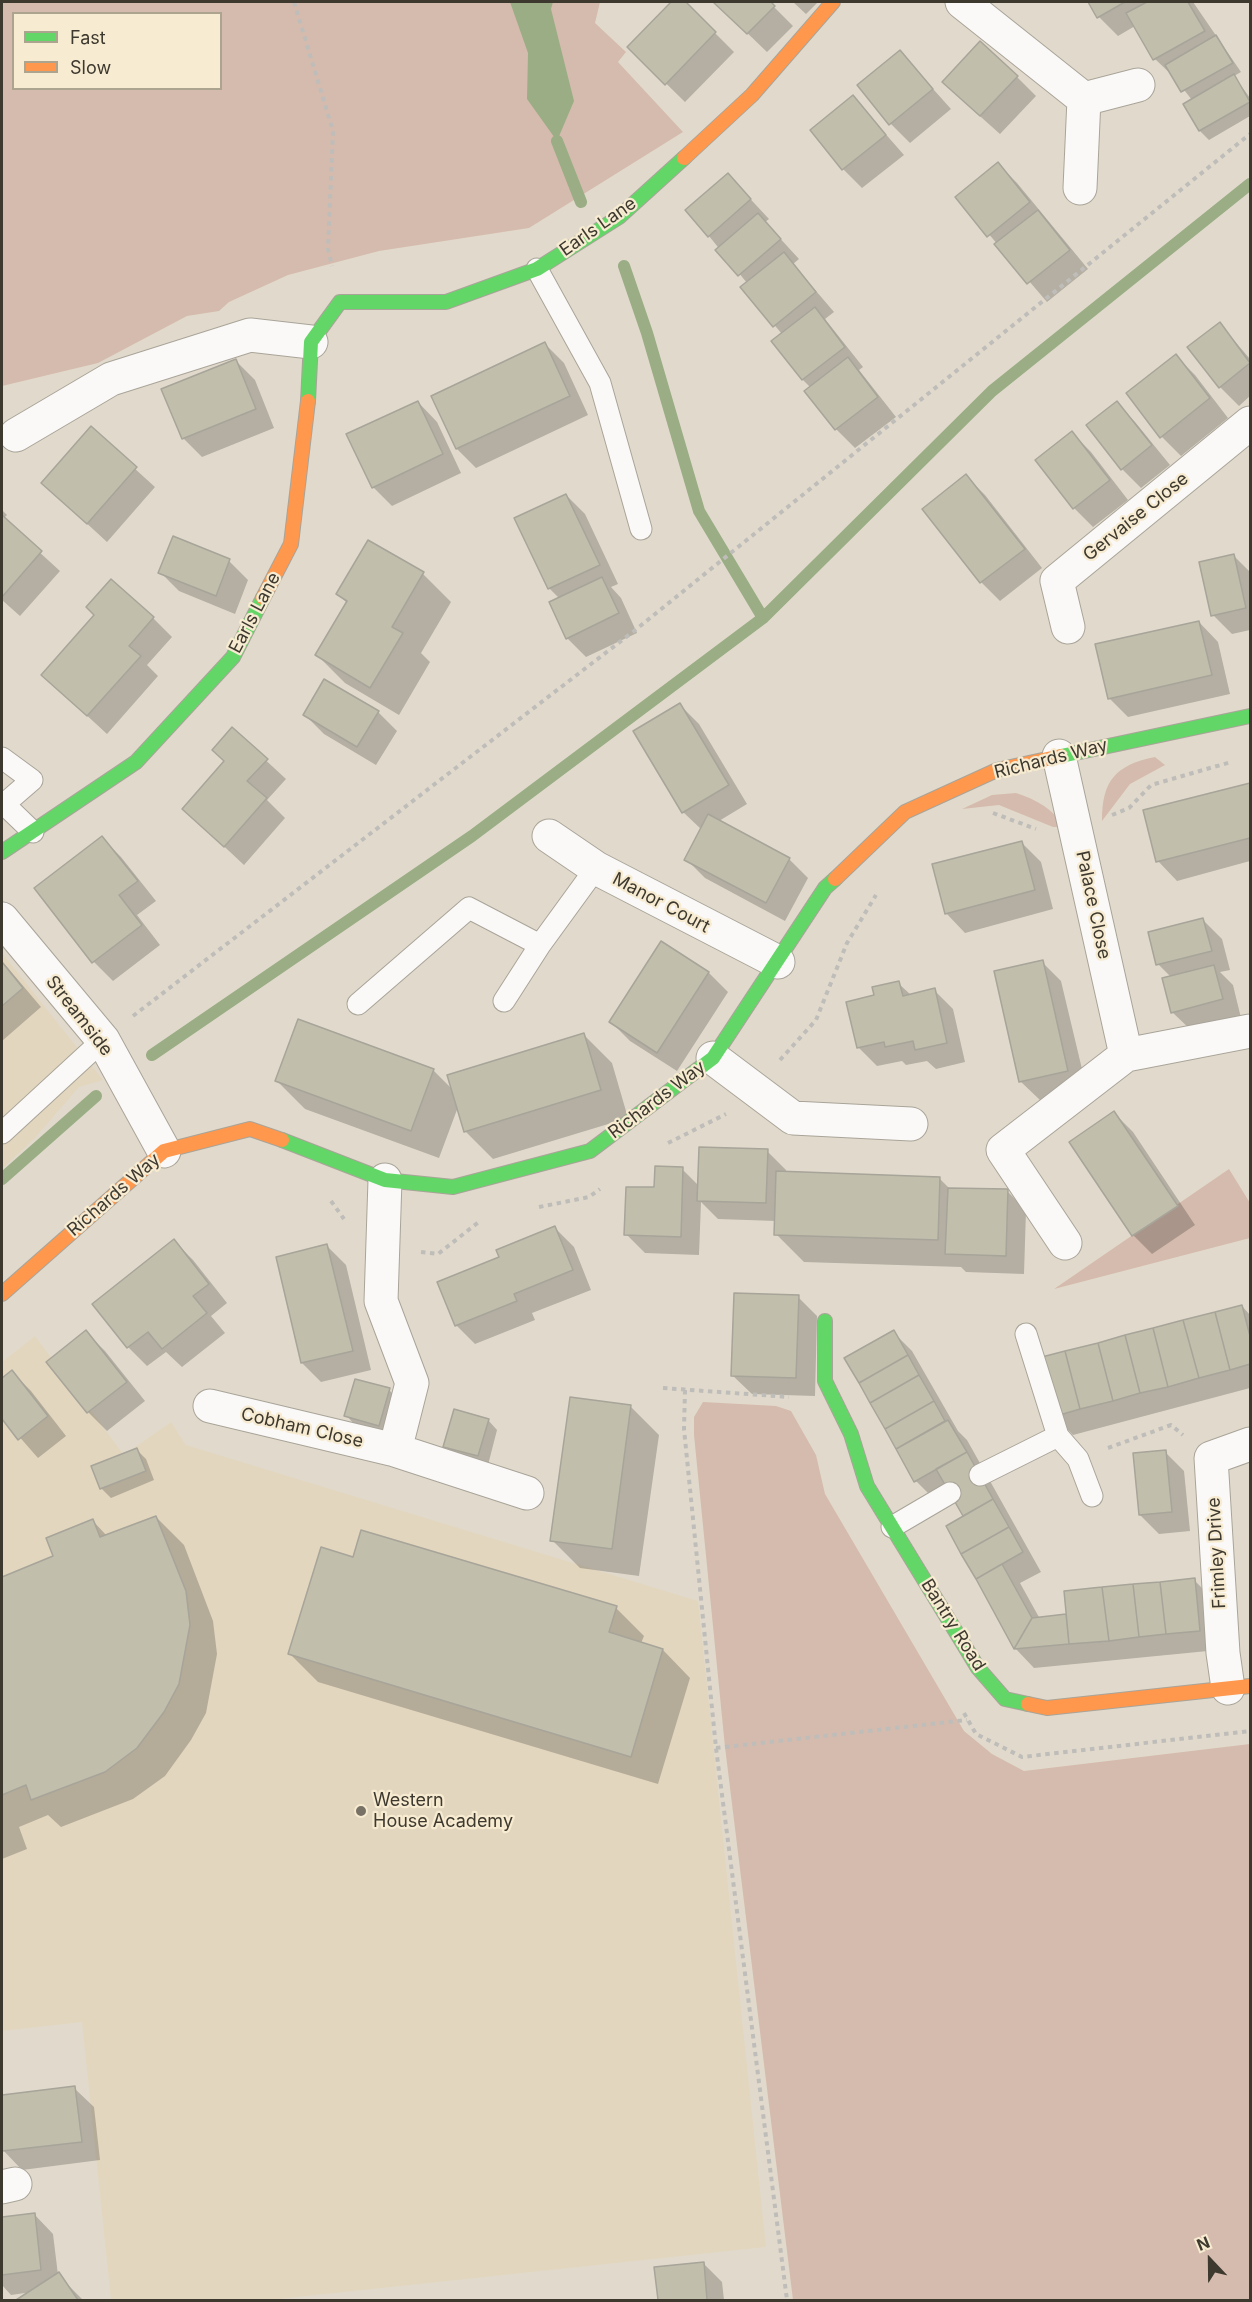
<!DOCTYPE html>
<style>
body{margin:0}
#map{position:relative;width:1252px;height:2302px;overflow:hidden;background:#e1dacc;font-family:Inter,sans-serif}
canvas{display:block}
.frame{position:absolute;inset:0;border:3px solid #3e392f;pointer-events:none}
.legend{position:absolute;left:12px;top:12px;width:210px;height:78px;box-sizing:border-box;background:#f7ebd1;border:2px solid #ada490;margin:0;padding:8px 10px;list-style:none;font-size:18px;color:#3e392f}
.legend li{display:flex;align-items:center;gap:12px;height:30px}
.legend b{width:30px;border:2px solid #ada490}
.north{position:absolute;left:1180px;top:2230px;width:60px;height:60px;-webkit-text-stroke:4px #f7ebd1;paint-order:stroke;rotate:338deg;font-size:16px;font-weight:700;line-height:24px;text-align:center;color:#3e392f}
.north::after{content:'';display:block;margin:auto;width:21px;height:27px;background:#3e392f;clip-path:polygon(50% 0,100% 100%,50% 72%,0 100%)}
</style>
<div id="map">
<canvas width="1252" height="2302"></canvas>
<div class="frame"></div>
<ul class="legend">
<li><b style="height:8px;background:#63d668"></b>Fast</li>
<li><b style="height:8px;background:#ff974d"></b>Slow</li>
</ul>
<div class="north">N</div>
</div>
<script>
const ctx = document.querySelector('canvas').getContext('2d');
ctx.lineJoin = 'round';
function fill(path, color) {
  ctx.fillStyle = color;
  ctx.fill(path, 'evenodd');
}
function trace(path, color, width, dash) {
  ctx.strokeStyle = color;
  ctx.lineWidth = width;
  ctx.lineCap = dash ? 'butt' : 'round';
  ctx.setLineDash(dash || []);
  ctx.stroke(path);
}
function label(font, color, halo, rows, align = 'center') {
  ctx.font = font + ' Inter,sans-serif';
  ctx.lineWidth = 4.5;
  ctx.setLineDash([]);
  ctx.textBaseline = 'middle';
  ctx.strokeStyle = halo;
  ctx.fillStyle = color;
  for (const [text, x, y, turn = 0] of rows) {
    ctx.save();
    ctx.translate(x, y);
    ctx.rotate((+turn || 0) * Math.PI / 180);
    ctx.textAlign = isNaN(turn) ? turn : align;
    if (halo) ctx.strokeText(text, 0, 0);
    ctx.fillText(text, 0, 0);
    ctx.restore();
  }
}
fill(new Path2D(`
 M 2,953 L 103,1080 L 79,1087 L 34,1139 L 2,1169 Z
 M 35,1336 L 124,1455 L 171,1422 L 186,1445 L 698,1601 L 766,2247 L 269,2300 L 111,2300 L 82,2022 L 2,2031 L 2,1362 Z`), '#e2d6be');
fill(new Path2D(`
 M 2,2 L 600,2 L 595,23 L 626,52 L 618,62 L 683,132 L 529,228 L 379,251 L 288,275 L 229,302 L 219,311 L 187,316 L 98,363 L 2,386 ZM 14,14 L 220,14 L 220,88 L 14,88 Z
 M 1155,757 L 1165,765 L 1130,784 L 1102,821 C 1102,780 1116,765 1155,757 Z
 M 1016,793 C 1035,799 1054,809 1064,827 L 1053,827 L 999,805 L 962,809 L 992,795 Z
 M 1229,1169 L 1250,1203 L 1250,1238 L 1054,1289 Z
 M 703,1402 L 776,1406 L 791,1411 L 816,1455 L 825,1494 L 964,1731 L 992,1754 L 1024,1771 L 1250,1744 L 1250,2300 L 793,2300 L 725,1747 L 694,1435 L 694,1417 Z`), '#d5bbad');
fill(new Path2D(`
 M 510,2 L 553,2 L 551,9 L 574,101 L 557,141 L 527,99 L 528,53 Z`), '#9aad85');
fill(new Path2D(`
 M 673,2 L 684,2 L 734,52 L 685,102 L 629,47 Z
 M 715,2 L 769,2 L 793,26 L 767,52 Z
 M 793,2 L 818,2 L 806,14 Z
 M 1090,2 L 1193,2 L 1241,72 L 1234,76 L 1250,98 L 1250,116 L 1209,140 L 1200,131 L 1185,104 L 1192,100 L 1174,77 L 1155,59 L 1135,26 L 1118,36 L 1099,17 Z
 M 900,52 L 951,109 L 910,143 L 891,124 Z
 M 1017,77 L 1036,96 L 1000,134 L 963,101 Z
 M 853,97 L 904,155 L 862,188 L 843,169 Z
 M 998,164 L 1017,183 L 1088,269 L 1047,302 L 957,197 Z
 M 728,175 L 769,219 L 765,222 L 799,259 L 793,264 L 834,312 L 825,319 L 863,367 L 859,370 L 896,417 L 855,448 L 836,429 L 811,388 L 803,380 L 782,334 L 742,287 L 747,283 L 709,236 Z
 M 1220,324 L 1250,359 L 1250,396 L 1239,406 L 1220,387 Z
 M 545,344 L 564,363 L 588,415 L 476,468 L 457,449 L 433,397 Z
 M 1176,356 L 1195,375 L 1228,418 L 1181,456 L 1162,437 L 1128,393 Z
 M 236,361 L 255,380 L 274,428 L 202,457 L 183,438 Z
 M 418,402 L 437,422 L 461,473 L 392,506 L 373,487 Z
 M 1116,403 L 1135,422 L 1170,465 L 1141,488 L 1122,469 Z
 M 91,429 L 155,487 L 107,542 L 43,483 Z
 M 1072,433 L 1091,452 L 1128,500 L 1093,527 L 1074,508 Z
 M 966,476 L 985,495 L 1042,568 L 1000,601 L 981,582 Z
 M 566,495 L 585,514 L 618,584 L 611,587 L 621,598 L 637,633 L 586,657 L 567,638 L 560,599 L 549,588 L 516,519 Z
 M 2,510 L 7,515 L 3,519 L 60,571 L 20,616 L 2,600 Z
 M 369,542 L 423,574 L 451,602 L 421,653 L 430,662 L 399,715 L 345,683 L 317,655 L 347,603 L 338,594 Z
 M 1234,556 L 1250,572 L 1250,630 L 1232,634 L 1213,615 Z
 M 229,561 L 248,580 L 235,614 L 179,591 L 160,572 Z
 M 153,618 L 172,637 L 147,665 L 158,676 L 107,734 L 43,675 Z
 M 1199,622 L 1218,642 L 1230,694 L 1128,717 L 1109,698 Z
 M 680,705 L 699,724 L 747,804 L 719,821 L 789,859 L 808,878 L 785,921 L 705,878 L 686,859 L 702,830 L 683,812 Z
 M 378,712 L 397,731 L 376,765 L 324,734 L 305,715 Z
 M 232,729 L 286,779 L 267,800 L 285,818 L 244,865 L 184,809 L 226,762 Z
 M 1250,785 L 1250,861 L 1177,881 L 1158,861 Z
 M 102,838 L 121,857 L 156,901 L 137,915 L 160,945 L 113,981 L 94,962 L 36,889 Z
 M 1022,843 L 1041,862 L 1053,909 L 965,933 L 946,913 Z
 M 1202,919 L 1222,939 L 1230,970 L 1220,972 L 1233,985 L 1241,1018 L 1192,1031 L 1172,1012 L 1171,977 L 1158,964 Z
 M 661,943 L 709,973 L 728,992 L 677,1071 L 630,1041 L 611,1022 Z
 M 2,961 L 41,1007 L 2,1041 Z
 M 1042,962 L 1061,981 L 1087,1090 L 1040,1100 L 1020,1081 Z
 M 898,983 L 911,995 L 934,990 L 953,1009 L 965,1062 L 936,1069 L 927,1061 L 906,1065 L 902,1061 L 877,1066 L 858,1047 L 876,996 Z
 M 584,1035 L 612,1063 L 628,1118 L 493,1159 L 465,1131 L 458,1107 L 439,1158 L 305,1109 L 277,1081 L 433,1070 L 452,1089 Z
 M 1114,1113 L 1133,1132 L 1195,1225 L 1152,1254 L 1133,1235 Z
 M 767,1151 L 786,1170 L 786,1173 L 939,1178 L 951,1190 L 1007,1191 L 1026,1210 L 1024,1274 L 966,1272 L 961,1267 L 804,1262 L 776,1234 L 776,1221 L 718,1219 L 701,1202 L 699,1255 L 645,1253 L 626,1234 L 655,1189 L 682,1169 L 699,1186 Z
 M 555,1228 L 574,1247 L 591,1290 L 532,1313 L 535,1320 L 475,1344 L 456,1325 L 501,1258 Z
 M 174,1241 L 193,1260 L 227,1303 L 211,1316 L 225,1333 L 182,1367 L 166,1352 L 147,1366 L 128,1347 Z
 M 327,1246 L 346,1265 L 371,1370 L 321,1382 L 302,1363 Z
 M 798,1297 L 817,1316 L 815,1396 L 752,1394 L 732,1375 Z
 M 1242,1306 L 1250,1315 L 1250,1388 L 1073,1435 L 1054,1416 Z
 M 86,1332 L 105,1351 L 145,1401 L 107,1431 L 88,1412 L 48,1362 Z
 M 893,1332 L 912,1351 L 958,1431 L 967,1440 L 1041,1572 L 1020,1583 L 1040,1619 L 1068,1616 L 1194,1580 L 1213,1599 L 1218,1650 L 1034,1668 L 1015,1648 L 965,1517 L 950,1491 L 935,1500 L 916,1481 L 847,1359 Z
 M 12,1372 L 31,1391 L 66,1436 L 38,1458 L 2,1417 L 2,1380 Z
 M 389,1390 L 398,1399 L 388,1434 L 355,1425 L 346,1415 Z
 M 571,1399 L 631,1407 L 659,1435 L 639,1576 L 580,1568 L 552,1540 Z
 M 488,1420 L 497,1430 L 488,1465 L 454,1456 L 445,1446 Z
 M 136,1449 L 146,1459 L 154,1480 L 111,1498 L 101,1488 Z
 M 1165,1452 L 1184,1471 L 1190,1531 L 1159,1534 L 1140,1515 Z
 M 156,1517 L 184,1545 L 213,1621 L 217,1654 L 206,1713 L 191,1740 L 165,1776 L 133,1799 L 61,1827 L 48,1815 L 19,1827 L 27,1849 L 2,1859 L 2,1579 L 55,1557 L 93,1521 L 107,1536 Z
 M 354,1558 L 616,1608 L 644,1636 L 641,1643 L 663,1650 L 690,1678 L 658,1784 L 318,1682 L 290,1654 Z
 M 74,2088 L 94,2107 L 100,2160 L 22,2170 L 3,2150 L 2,2096 Z
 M 34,2214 L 53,2234 L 58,2275 L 83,2300 L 19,2300 L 32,2292 L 11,2295 L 2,2285 L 2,2219 Z
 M 703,2263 L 722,2282 L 724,2300 L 659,2300 L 656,2268 Z`), '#0003');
trace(new Path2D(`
 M 557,141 L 581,202
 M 624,266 L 647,333 L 699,511 L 763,618
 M 152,1055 L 472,836 L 763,618 L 992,391 L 1250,184
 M 2,1179 L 96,1096`), '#9aad85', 12);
const building = new Path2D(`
 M 671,2 L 686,2 L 716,32 L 665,85 L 627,47 Z
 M 713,2 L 771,2 L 775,6 L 747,34 Z
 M 1088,2 L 1125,2 L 1097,18 Z
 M 1147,2 L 1188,2 L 1205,31 L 1153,60 L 1126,13 Z
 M 1216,35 L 1233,63 L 1181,92 L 1165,65 Z
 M 980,41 L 1018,76 L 980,116 L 942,82 Z
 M 900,50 L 933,89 L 889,125 L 857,85 Z
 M 1234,74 L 1250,102 L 1199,131 L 1183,104 Z
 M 853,95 L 886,135 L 842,170 L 810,130 Z
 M 998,162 L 1030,202 L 987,237 L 955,197 Z
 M 728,173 L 751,199 L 708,237 L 685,210 Z
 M 1038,210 L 1070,250 L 1027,284 L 994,244 Z
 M 758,213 L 781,239 L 738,276 L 715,250 Z
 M 784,252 L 816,292 L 773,327 L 740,287 Z
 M 815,307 L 845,347 L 802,380 L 771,341 Z
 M 1220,322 L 1250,363 L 1219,388 L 1187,347 Z
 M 545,342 L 570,396 L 456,449 L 431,396 Z
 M 1176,354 L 1210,398 L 1160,438 L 1126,393 Z
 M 848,357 L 878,397 L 835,430 L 804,391 Z
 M 236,359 L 256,409 L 182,439 L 161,389 Z
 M 418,401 L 443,454 L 372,488 L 346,434 Z
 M 1117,401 L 1152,445 L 1121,470 L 1086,425 Z
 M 91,426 L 137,467 L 87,524 L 41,483 Z
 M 1072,431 L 1110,480 L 1073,509 L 1035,460 Z
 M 966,474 L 1025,549 L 980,583 L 922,509 Z
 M 566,494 L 600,565 L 548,589 L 514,518 Z
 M 2,515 L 42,551 L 2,597 Z
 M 173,536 L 230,559 L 216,596 L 158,573 Z
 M 368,540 L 424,572 L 392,627 L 403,633 L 370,688 L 315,655 L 347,601 L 336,594 Z
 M 1234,554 L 1246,608 L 1211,616 L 1199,562 Z
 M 602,577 L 619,613 L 566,639 L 549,602 Z
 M 111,579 L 154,617 L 129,646 L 141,656 L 87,716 L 41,675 L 94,615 L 86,607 Z
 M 1199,621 L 1212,675 L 1108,699 L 1095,644 Z
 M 324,679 L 379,711 L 357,747 L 303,715 Z
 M 680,703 L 729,785 L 682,813 L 633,731 Z
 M 232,727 L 268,759 L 247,781 L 267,798 L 224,847 L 182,809 L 224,761 L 212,750 Z
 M 1250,783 L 1250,838 L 1156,862 L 1143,810 Z
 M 708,814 L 790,858 L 766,903 L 684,860 Z
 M 102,836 L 138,881 L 119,895 L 142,925 L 92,963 L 34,888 Z
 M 1022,841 L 1035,890 L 945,914 L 932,864 Z
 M 1203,918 L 1212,951 L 1156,965 L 1148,932 Z
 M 661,941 L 709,972 L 657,1053 L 609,1022 Z
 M 1043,960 L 1068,1071 L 1019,1082 L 994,971 Z
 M 2,962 L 23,988 L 2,1006 Z
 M 1214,965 L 1223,999 L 1171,1013 L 1162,978 Z
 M 899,981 L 903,996 L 935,988 L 947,1043 L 915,1050 L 913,1041 L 885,1047 L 884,1042 L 857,1048 L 846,1002 L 874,995 L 872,987 Z
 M 298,1019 L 434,1069 L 411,1131 L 275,1081 Z
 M 584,1033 L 601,1090 L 464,1132 L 447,1075 Z
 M 1114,1111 L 1178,1206 L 1132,1236 L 1069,1142 Z
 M 699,1147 L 768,1149 L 766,1203 L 697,1201 Z
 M 655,1166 L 683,1167 L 681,1237 L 624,1235 L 626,1187 L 654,1187 Z
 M 776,1171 L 940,1177 L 938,1240 L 774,1235 Z
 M 948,1188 L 1008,1189 L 1006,1256 L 945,1254 Z
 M 555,1226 L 573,1270 L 514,1294 L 517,1301 L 455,1326 L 437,1282 L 499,1257 L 496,1250 Z
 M 174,1239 L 209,1284 L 193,1296 L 207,1313 L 162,1349 L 148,1332 L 127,1348 L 92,1304 Z
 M 327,1244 L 353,1351 L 301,1363 L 276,1257 Z
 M 734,1293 L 799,1295 L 796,1378 L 731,1376 Z
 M 1242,1305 L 1250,1336 L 1250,1364 L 1230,1370 L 1215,1312 Z
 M 1215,1312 L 1230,1370 L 1199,1378 L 1183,1320 Z
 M 1183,1320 L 1199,1378 L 1168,1387 L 1153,1328 Z
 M 1153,1328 L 1168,1387 L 1140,1393 L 1125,1335 Z
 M 86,1330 L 127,1382 L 87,1413 L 46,1362 Z
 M 894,1330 L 908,1355 L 859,1383 L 844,1358 Z
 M 1125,1335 L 1140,1393 L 1113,1401 L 1098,1343 Z
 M 1098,1343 L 1113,1401 L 1080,1409 L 1065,1351 Z
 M 1065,1351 L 1080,1409 L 1053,1417 L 1038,1358 Z
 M 908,1355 L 919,1375 L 870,1403 L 859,1383 Z
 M 12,1370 L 48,1416 L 18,1440 L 2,1419 L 2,1378 Z
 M 919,1375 L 934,1401 L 885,1429 L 870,1403 Z
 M 355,1379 L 390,1388 L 379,1426 L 344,1416 Z
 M 570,1397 L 631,1405 L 612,1549 L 550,1541 Z
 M 934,1401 L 945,1421 L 896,1449 L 885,1429 Z
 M 454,1409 L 489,1419 L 478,1456 L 443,1447 Z
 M 948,1420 L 967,1452 L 914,1482 L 896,1449 Z
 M 137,1448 L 146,1471 L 100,1489 L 91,1466 Z
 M 1166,1450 L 1172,1512 L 1139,1515 L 1133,1453 Z
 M 967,1452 L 993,1499 L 963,1516 L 936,1469 Z
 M 993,1499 L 1009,1527 L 961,1554 L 946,1526 Z
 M 156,1516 L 186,1591 L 190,1625 L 179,1684 L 164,1712 L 137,1748 L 105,1772 L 31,1800 L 26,1785 L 2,1795 L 2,1577 L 53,1556 L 46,1538 L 93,1519 L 100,1537 Z
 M 1009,1527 L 1023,1552 L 976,1579 L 961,1554 Z
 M 361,1530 L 617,1606 L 609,1632 L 663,1649 L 631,1757 L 288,1654 L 321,1547 L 353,1557 Z
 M 1002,1564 L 1032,1618 L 1014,1649 L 976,1579 Z
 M 1195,1578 L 1200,1631 L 1166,1634 L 1160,1582 Z
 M 1160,1582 L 1166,1634 L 1139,1637 L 1133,1584 Z
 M 1133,1584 L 1139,1637 L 1109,1641 L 1102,1587 Z
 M 1102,1587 L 1109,1641 L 1069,1644 L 1064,1591 Z
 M 1066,1614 L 1069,1644 L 1014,1649 L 1032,1618 Z
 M 75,2086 L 82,2142 L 2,2151 L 2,2095 Z
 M 35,2213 L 41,2270 L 2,2275 L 2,2217 Z
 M 704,2262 L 707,2300 L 658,2300 L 654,2267 Z
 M 59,2272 L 78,2300 L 16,2300 Z`);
fill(building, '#c1beac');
trace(building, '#a7a499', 1.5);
const lane = new Path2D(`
 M 537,269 L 600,383 L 641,529
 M 2,758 L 32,780 L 2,806
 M 5,805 L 33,832
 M 504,1001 L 540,945 L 596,868
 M 358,1004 L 469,908 L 540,945
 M 2,1133 L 103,1040
 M 1058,1436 L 1078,1459 L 1092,1496
 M 980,1475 L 1058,1436 L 1026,1334
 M 892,1527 L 950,1493`);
const street = new Path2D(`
 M 962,2 L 1084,99
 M 1080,188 L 1084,99 L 1138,85
 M 16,435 L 111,379 L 250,335 L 311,342
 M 1068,627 L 1057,581 L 1250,423
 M 1059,756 L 1126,1055
 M 549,836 L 596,868 L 778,962
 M 2,919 L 103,1040 L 164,1151
 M 713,1058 L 793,1118 L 911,1124
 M 385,1180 L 381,1301 L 412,1383 L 395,1450
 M 1065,1243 L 1003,1150 L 1126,1055 L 1250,1031
 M 210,1406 L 395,1450 L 527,1493
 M 1228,1688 L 1223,1653 L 1211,1458 L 1250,1444
 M 2,2187 L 15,2184`);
const fast = new Path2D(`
 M 308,401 L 311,342 L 340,302 L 446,302 L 537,269 L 619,217 L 684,158
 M 1061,756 L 1250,716
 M 2,852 L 136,762 L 233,657 L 263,598
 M 282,1140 L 385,1180 L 453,1187 L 590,1151 L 713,1058 L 825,888 L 835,879
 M 825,1321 L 825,1381 L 851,1434 L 867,1486 L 978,1668 L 1005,1699 L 1028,1704`);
const slow = new Path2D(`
 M 684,158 L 752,95 L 833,2
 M 263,598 L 291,544 L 308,401
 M 835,879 L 905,812 L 997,770 L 1061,756
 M 2,1294 L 164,1151 L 250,1129 L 282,1140
 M 1028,1704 L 1047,1708 L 1250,1686`);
trace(lane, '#a9a499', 23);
trace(street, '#a9a499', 35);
trace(fast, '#a9a499', 16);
trace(slow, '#a9a499', 16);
trace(new Path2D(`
 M 294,2 L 333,131 L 328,249 L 332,266
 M 993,813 L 1036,829
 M 1112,815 L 1129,808 L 1151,785 L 1231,762
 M 133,1016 L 634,631 L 1250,134
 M 780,1060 L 816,1020 L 847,943 L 876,895
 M 668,1143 L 726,1114
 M 331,1201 L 344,1219
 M 539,1207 L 589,1197 L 600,1189
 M 421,1252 L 438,1254 L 480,1221
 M 663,1388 L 789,1397
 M 685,1390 L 684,1429 L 716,1748 L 787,2300
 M 1108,1448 L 1171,1425 L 1183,1435
 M 964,1713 L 976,1734 L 1022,1757 L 1250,1731
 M 716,1748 L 967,1720`), '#bfbdb9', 4, [4.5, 4.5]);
trace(lane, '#faf9f7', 21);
trace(street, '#faf9f7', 33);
trace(fast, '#63d668', 14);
trace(slow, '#ff974d', 14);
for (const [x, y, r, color] of [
 [361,1811,6,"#777166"]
]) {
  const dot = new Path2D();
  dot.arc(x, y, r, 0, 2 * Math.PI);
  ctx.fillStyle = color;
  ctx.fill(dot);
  trace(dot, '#f7ebd1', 2);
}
label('18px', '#3e392f', '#f7ebd1', [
 ["Earls Lane",598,227,-35],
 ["Gervaise Close",1136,517,-39],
 ["Earls Lane",255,613,-62],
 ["Richards Way",1051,759,-14],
 ["Manor Court",661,903,28],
 ["Palace Close",1093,905,78],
 ["Streamside",79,1016,52],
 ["Richards Way",657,1100,-37],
 ["Richards Way",114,1195,-41],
 ["Cobham Close",302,1428,13],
 ["Frimley Drive",1217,1553,-93],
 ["Bantry Road",953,1625,58]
]);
label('18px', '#3e392f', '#f7ebd1', [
 ["Western",373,1801],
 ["House Academy",373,1822]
], 'left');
</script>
